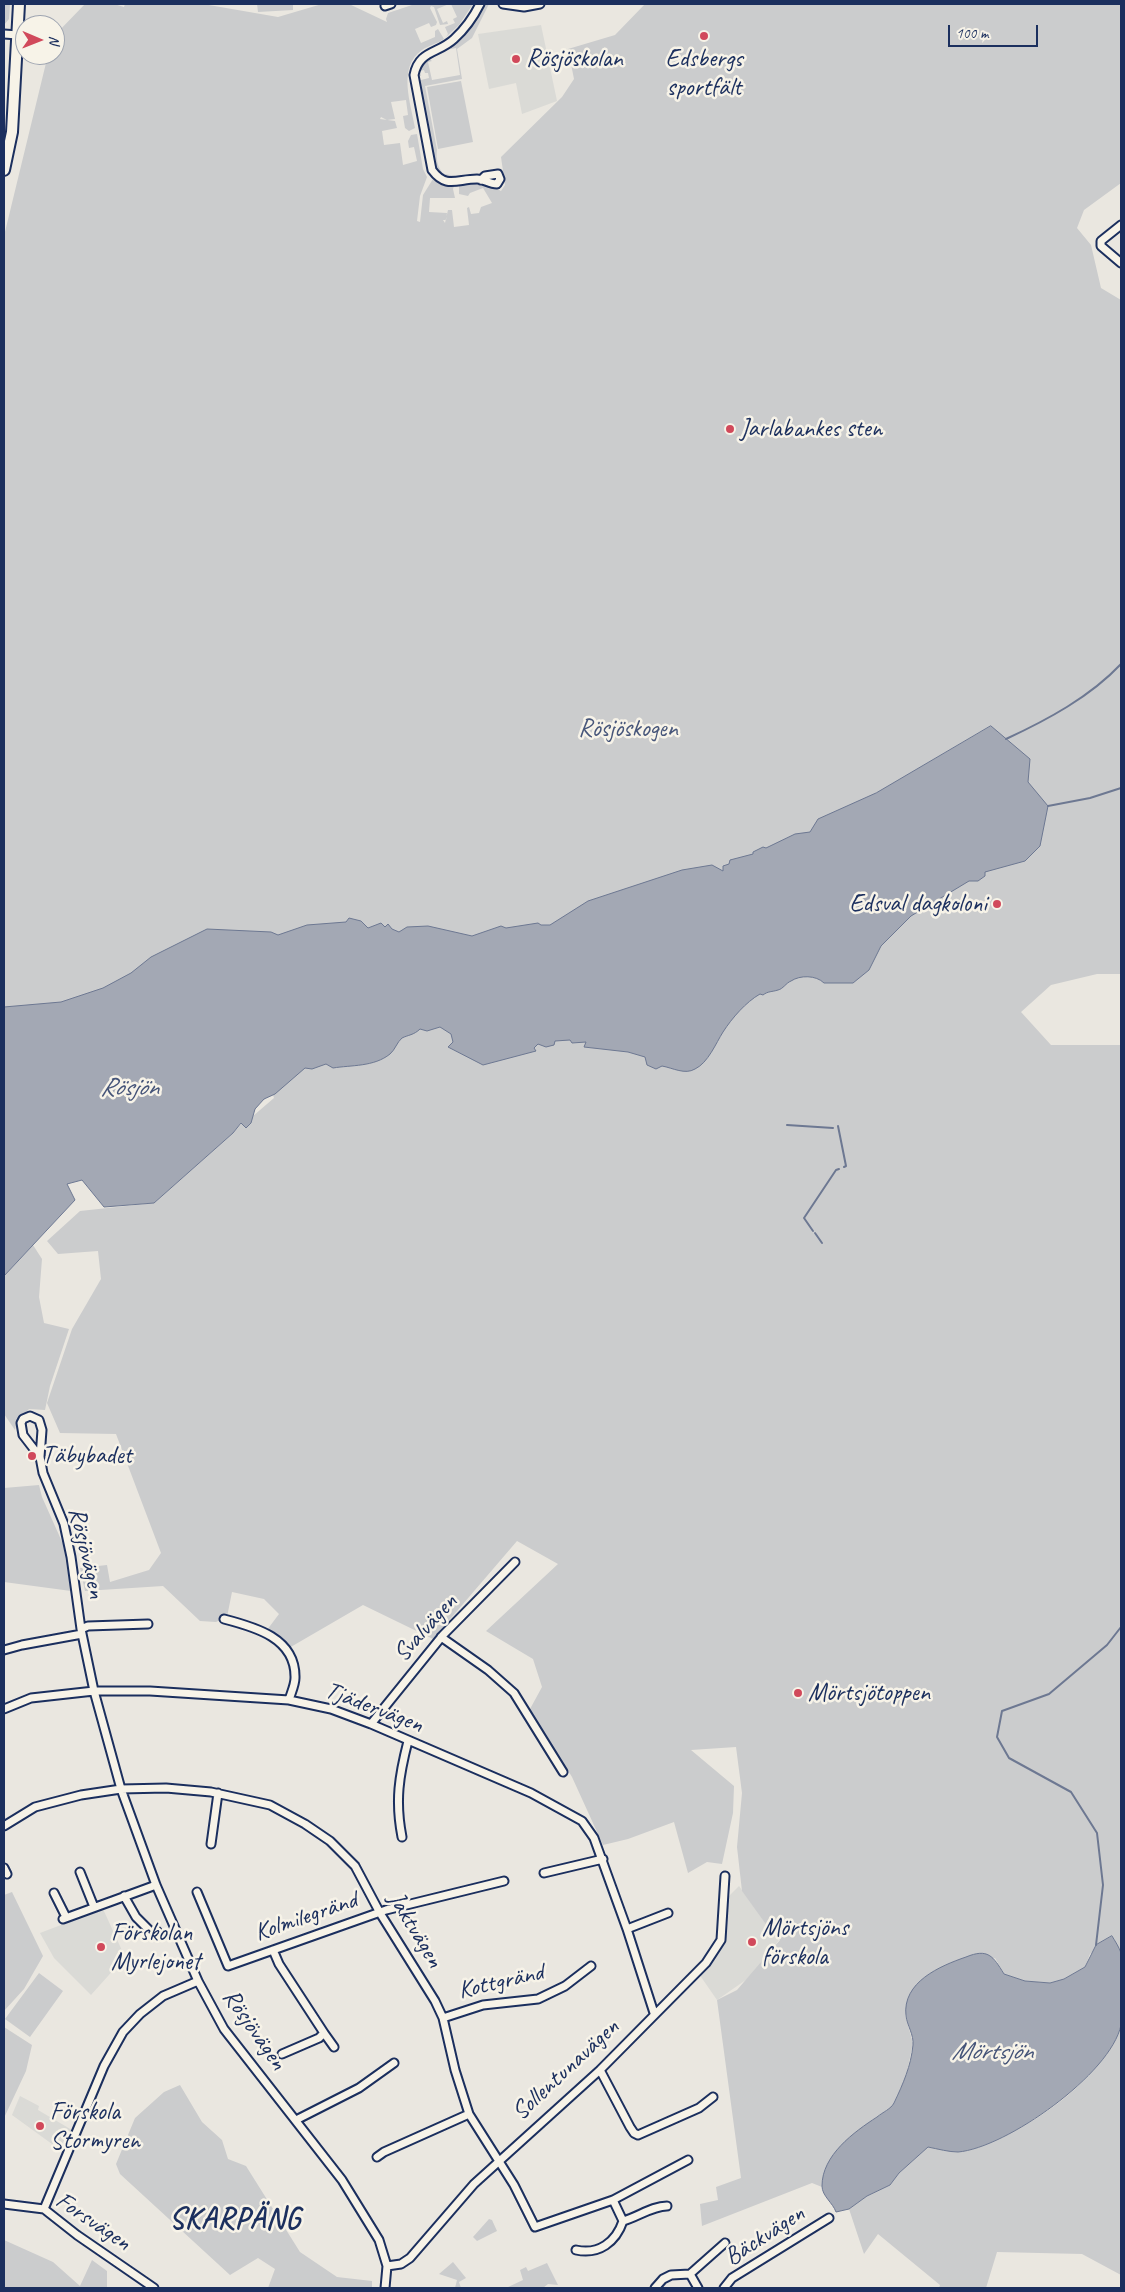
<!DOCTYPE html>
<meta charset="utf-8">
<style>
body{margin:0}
#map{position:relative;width:1125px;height:2292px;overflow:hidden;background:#eae7e0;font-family:Caveat,sans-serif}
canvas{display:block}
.frame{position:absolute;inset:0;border:5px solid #1b2f5e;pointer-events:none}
.north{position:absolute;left:15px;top:15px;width:50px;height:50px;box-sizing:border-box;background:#f7f3e8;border:1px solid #9fa5b1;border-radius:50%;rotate:91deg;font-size:14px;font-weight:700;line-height:20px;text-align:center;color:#1b2f5e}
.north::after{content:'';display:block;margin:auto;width:18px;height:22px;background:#d1495b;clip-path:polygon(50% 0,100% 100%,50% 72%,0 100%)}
.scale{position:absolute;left:948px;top:25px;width:90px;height:22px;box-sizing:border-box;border:2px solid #1b2f5e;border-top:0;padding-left:6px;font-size:15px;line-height:18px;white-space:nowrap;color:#1b2f5e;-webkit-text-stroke:4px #f7f3e8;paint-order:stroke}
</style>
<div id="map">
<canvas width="1125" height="2292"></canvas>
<div class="frame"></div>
<div class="north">N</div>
<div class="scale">100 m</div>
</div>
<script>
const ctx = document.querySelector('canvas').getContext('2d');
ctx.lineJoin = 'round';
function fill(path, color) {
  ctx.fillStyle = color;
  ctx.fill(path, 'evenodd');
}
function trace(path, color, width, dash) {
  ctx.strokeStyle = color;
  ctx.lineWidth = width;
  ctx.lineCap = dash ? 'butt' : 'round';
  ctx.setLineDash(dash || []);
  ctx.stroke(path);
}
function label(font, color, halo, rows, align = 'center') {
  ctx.font = font + ' Caveat,sans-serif';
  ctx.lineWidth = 5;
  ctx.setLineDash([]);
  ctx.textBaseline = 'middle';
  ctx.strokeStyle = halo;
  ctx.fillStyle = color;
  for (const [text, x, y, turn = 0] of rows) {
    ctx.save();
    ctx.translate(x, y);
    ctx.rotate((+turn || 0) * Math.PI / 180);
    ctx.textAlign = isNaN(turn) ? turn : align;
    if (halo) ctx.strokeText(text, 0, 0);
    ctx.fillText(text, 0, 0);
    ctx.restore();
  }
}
fill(new Path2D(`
 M 541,25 L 557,101 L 522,114 L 516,83 L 489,89 L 478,34 Z
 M 739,1886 L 779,1940 L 753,1975 L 717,2000 L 699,1974 L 726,1943 L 727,1898 Z
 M 103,1909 L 125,1957 L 91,1995 L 54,1958 L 40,1933 Z
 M 20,2096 L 39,2106 L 38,2110 L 72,2130 L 63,2152 L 12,2115 Z`), '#dadad6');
fill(new Path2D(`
 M 4,4 L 10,4 L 9,19 L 4,25 Z
 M 85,4 L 114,4 L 124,7 L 125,4 L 203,4 L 278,17 L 322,4 L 349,4 L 387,22 L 386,19 L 388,13 L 415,4 L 449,4 L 437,9 L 443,23 L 447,21 L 448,24 L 440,25 L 434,7 L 431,6 L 430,8 L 437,22 L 436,25 L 431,27 L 429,23 L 415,29 L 421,43 L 435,37 L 435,31 L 438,29 L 444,39 C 437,44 429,45 422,50 C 397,67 411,104 415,128 L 409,131 L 405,128 L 403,116 L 408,115 L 406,100 L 391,102 L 395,119 L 387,120 L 381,117 L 380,119 L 395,121 L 397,128 L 382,131 L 384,145 L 400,143 L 403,165 L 417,161 L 414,147 L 409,148 L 408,141 L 411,135 L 417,134 L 423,169 L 427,177 L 420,196 L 417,221 L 420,222 L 423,195 L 433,179 L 444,184 L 454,186 L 453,189 L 455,198 L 430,198 L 429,212 L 447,213 L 446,220 L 443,220 L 445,223 L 448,210 L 452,210 L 454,227 L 469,225 L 467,208 L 469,207 L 471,214 L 479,213 L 481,207 L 492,203 L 483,188 L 470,193 L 468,196 L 459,194 L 459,183 L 482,181 L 501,191 L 505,185 L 501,157 L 562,97 L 574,79 L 568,49 L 615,35 L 645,4 L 1121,4 L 1121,183 L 1084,210 L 1077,228 L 1091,245 L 1101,288 L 1121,300 L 1121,974 L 1097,974 L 1051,985 L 1021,1012 L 1051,1045 L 1121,1045 L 1121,1953 L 1112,1936 L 1090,1954 L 1085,1967 L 1064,1979 L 1050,1983 L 1025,1981 L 1004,1974 L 995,1958 L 905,2015 L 913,2043 L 906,2077 L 892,2107 L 875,2118 L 825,2170 L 822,2187 L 812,2183 L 702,2226 L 700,2204 L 718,2200 L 716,2187 L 741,2178 L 717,2000 L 737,1990 L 780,1940 L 773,1934 L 742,1891 L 737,1847 L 742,1793 L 736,1747 L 691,1750 L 734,1786 L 733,1813 L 722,1864 L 707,1862 L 688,1873 L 674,1822 L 628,1839 L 603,1845 L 572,1777 L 530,1709 L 542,1687 L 533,1659 L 486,1631 L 558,1564 L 517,1541 L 433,1639 L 363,1605 L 289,1648 L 284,1641 L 267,1630 L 279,1614 L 264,1599 L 232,1592 L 227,1617 L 216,1622 L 200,1621 L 163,1586 L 85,1591 L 80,1568 L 107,1565 L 110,1582 L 149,1570 L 161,1553 L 116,1434 L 60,1433 L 47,1403 L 72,1329 L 101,1279 L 98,1251 L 58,1254 L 47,1241 L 80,1211 L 154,1203 L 233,1133 L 242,1123 L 245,1128 L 248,1116 L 4,1125 L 4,236 L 46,63 L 46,55 L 55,55 L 55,35 ZM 273,1095 L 274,1098 L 253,1116 C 255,1106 263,1099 273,1095 Z
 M 257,4 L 293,4 L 293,10 L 258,12 Z
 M 451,4 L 473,4 L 459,25 L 446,37 L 448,34 L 445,27 L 455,23 L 453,19 L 457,17 Z
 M 484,4 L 489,4 L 472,38 L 457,49 L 462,79 L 425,86 L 437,150 C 436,158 437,168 444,174 L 457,176 L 458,179 L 443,177 L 434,169 L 417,81 L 429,78 L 428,73 L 425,73 L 424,70 L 420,71 L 421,76 L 417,76 L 419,67 L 428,58 L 432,61 L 428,62 L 432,80 L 460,75 L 456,48 L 451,49 L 451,45 L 467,30 Z
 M 461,81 L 473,142 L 438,149 L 427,87 Z
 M 33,1245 L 42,1259 L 39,1297 L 44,1323 L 69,1329 L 50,1386 L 45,1410 L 29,1409 L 17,1421 L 15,1430 L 4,1414 L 4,1276 Z
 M 39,1485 L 42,1497 L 63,1544 L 71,1591 L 4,1582 L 4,1488 Z
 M 12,1892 L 43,1956 L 24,1989 L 4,2011 L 4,1895 Z
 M 39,1973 L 63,1991 L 30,2037 L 5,2019 Z
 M 1121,2024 L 1121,2275 L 1082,2254 L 997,2252 L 986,2288 L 939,2288 L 940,2285 L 878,2234 L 864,2254 L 849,2209 L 867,2196 L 890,2185 L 899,2173 L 928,2147 C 942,2150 956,2153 970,2150 C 978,2148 987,2143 995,2140 C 1044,2119 1102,2077 1121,2024 Z
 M 4,2027 L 32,2045 L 26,2071 L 4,2118 Z
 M 180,2085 L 202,2122 L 222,2140 L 228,2159 L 246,2166 L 300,2252 L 337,2277 L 372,2281 L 372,2288 L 268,2288 L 275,2269 L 258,2258 L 230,2275 L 120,2174 L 116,2164 L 135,2118 L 164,2092 Z
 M 489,2219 L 492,2220 L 497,2231 L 477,2241 L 473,2237 Z
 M 4,2240 L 53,2262 L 80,2286 L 92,2260 L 107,2271 L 107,2288 L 4,2288 Z
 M 453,2262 L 466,2278 L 459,2282 L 461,2288 L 455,2288 L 457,2280 L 439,2274 Z
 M 547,2263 L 558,2285 L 548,2284 L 543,2288 L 506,2288 L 523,2280 L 520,2270 L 526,2267 L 528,2271 Z`), '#cbcccd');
const water = new Path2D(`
 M 991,726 L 1030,759 L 1028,782 L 1048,806 L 1040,846 L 1025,861 L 985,872 L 985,876 L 978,881 L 969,881 L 911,916 L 881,946 L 869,970 L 853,983 L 824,983 C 816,975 800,975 791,981 C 786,983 783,989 778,990 C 772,992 768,991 763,995 L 760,994 C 746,1002 732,1018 723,1032 C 716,1043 708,1063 695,1069 C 685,1075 673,1068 662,1066 L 656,1069 L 647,1065 L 645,1057 L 628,1052 L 584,1047 L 586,1042 L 572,1043 L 570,1040 L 555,1041 L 554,1045 L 546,1047 L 538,1044 L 534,1048 L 536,1051 L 483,1065 L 448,1047 L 453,1042 L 451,1034 L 440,1027 L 427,1031 L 420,1029 C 414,1035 408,1035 402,1038 C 397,1042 395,1050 390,1054 C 374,1067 351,1065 333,1068 L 326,1064 L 312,1069 L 305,1068 L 275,1094 L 264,1099 L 255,1109 L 251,1123 L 246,1128 L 241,1123 L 233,1133 L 154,1203 L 104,1207 L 82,1180 L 67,1184 L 75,1200 L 4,1276 L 4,1007 L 61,1002 L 103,988 L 131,973 L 151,957 L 207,929 L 271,932 L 278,935 L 307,925 L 346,922 L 349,918 L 361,921 L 368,928 L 381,923 L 385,927 L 388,924 L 392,929 L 399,932 L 407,927 L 428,926 L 472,936 L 501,926 L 506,928 L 538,923 L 541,925 L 550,925 L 588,901 L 682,870 L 712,865 L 723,871 L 723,866 L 729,864 L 730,860 L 753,854 L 753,852 L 763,847 L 766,848 L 795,834 L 810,832 L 818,819 L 876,793 Z
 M 1112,1936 C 1115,1941 1119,1947 1121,1953 C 1124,1962 1123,2015 1121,2025 C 1111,2074 1006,2148 958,2152 C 949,2152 938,2149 928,2147 L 899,2173 L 890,2185 L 867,2196 L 849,2209 L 836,2212 C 833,2203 822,2196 822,2186 C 822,2155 854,2132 877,2117 C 883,2112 891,2109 894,2103 C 903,2084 911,2066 913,2045 C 914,2035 907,2025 906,2016 C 902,1982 940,1966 966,1957 C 988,1948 993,1956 1004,1974 L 1025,1981 L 1050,1983 L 1064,1979 L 1085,1967 L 1096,1945 Z`);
fill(water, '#a3a8b4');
trace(water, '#6d7892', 1);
trace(new Path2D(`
 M 1006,739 C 1047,720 1090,697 1121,664
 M 1048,806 L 1090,798 L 1121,788
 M 787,1125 L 833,1128
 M 838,1126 L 846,1166 L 844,1167
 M 813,1231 L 804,1218 L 836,1170 L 839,1169
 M 815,1233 L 822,1243
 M 1096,1945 L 1103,1885 L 1097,1833 L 1071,1792 L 1009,1758 L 997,1737 L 1002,1711 L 1049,1694 L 1107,1645 L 1121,1627`), '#6d7892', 2);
const street = new Path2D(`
 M 480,4 C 473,18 465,29 454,39 C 438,54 419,50 414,75 L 432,170 C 446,189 457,179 477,179 C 484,179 489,184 497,184 L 500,179 L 498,174 L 485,176 L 481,180
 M 503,4 L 524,7 L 540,4
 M 385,6 L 391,4
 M 4,34 L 18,35
 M 1121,225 L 1101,241 L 1101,246 L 1121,263
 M 40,1457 L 23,1435 L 21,1423 L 23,1419 L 30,1416 L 39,1420 L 42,1430 L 40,1457 L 43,1473 L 64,1524 L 71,1557 L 81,1629 L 94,1691 L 121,1789 L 156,1885 L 198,1981 L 224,2029 L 342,2180 L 379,2240 L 387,2266 L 385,2288
 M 224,1619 C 255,1627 296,1638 295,1678 C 295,1685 291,1693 289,1700
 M 81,1629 L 88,1626 L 148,1624
 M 441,1637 L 488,1670 L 514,1693 L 563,1772
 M 4,1650 L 22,1645 L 82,1634
 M 4,1709 L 31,1698 L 94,1691 L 150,1691 L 289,1700 L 331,1709 L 371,1724 L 531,1793 L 582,1821 L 594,1838 L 627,1929 L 654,2013
 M 371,1724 L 443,1635 L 515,1562
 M 4,1826 L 35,1807 L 81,1795 L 121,1789 L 166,1788 L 211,1792 L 270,1805 L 305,1824 L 330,1841 L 355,1866 L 380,1913 L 435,2001 L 443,2018 L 455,2070 L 469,2114 L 514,2185 L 535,2227 L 613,2200 L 688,2160
 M 402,1837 C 395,1801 399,1776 408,1741
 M 211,1844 L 218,1793
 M 4,1868 L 7,1874
 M 80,1872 L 94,1907
 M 544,1873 L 603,1859
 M 197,1892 L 228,1966 L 386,1910 L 504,1881
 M 54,1893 L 66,1917
 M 124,1896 L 136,1917 L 152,1933 L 157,1931
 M 63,1919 L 156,1885
 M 627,1929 L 668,1913
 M 273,1950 L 279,1964 L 324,2033 L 319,2038 L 282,2054
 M 443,2018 L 483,2005 L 538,1999 L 565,1986 L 591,1966
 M 324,2033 L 334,2047
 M 600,2070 L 630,2127 L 634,2133 L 638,2135 L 699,2108 L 713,2097
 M 296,2120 L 359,2088 L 394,2063
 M 377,2157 L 384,2152 L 469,2114
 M 613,2200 L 623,2221 C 638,2217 652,2206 667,2206
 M 4,2204 L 44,2209 L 77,2235 L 154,2288
 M 44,2209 L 104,2066 L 123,2032 L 140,2014 L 163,1996 L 198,1981
 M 576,2250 C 599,2255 616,2242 623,2221
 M 387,2266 L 401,2264 L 410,2258 L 474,2184 L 600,2070 L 706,1963 L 721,1940 L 725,1876
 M 690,2274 L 725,2243
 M 655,2288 L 663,2279 L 671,2275 L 690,2274 L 698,2288
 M 724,2288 L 732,2278 L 829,2218`);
const secondary = new Path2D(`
 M 4,170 L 12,132 L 19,4`);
trace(street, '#1b2f5e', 11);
trace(secondary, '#1b2f5e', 14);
trace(street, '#f7f3e8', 7);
trace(secondary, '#f7f3e8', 10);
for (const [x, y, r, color] of [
 [704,36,5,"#d1495b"],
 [516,59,5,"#d1495b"],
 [730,429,5,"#d1495b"],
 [997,904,5,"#d1495b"],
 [32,1456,5,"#d1495b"],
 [798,1693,5,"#d1495b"],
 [752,1942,5,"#d1495b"],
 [101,1947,5,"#d1495b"],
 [40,2126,5,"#d1495b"]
]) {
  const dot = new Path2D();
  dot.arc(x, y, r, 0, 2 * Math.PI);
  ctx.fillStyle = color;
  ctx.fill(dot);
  trace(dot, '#f7f3e8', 2);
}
label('25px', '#1b2f5e', '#f7f3e8', [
 ["Rösjöskolan",526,59],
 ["Edsbergs",704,59,"center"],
 ["sportfält",704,88,"center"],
 ["Jarlabankes sten",740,429],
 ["Edsval dagkoloni",987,904,"right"],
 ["Täbybadet",42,1456],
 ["Mörtsjötoppen",808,1693],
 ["Mörtsjöns",762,1928],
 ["förskola",762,1957],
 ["Förskolan",111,1933],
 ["Myrlejonet",111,1962],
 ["Förskola",50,2112],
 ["Stormyren",50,2141]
], 'left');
label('25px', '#47567a', '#f7f3e8', [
 ["Rösjöskogen",628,729]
]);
label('25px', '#1b2f5e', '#f7f3e8', [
 ["Rösjövägen",86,1553,77],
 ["Svalvägen",426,1628,-48],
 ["Tjädervägen",374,1708,21],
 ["Kolmilegränd",306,1917,-19],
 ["Jaktvägen",415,1930,59],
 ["Kottgränd",501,1982,-13],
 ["Rösjövägen",254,2030,55],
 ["Sollentunavägen",566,2070,-43],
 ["Forsvägen",93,2222,34],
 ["Bäckvägen",765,2236,-33]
]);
label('italic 26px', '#445378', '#f7f3e8', [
 ["Rösjön",129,1088],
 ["Mörtsjön",992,2052]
]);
ctx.letterSpacing = '1px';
label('bold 30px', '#1b2f5e', '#f7f3e8', [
 ["SKARPÄNG",235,2220]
]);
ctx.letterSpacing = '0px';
</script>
